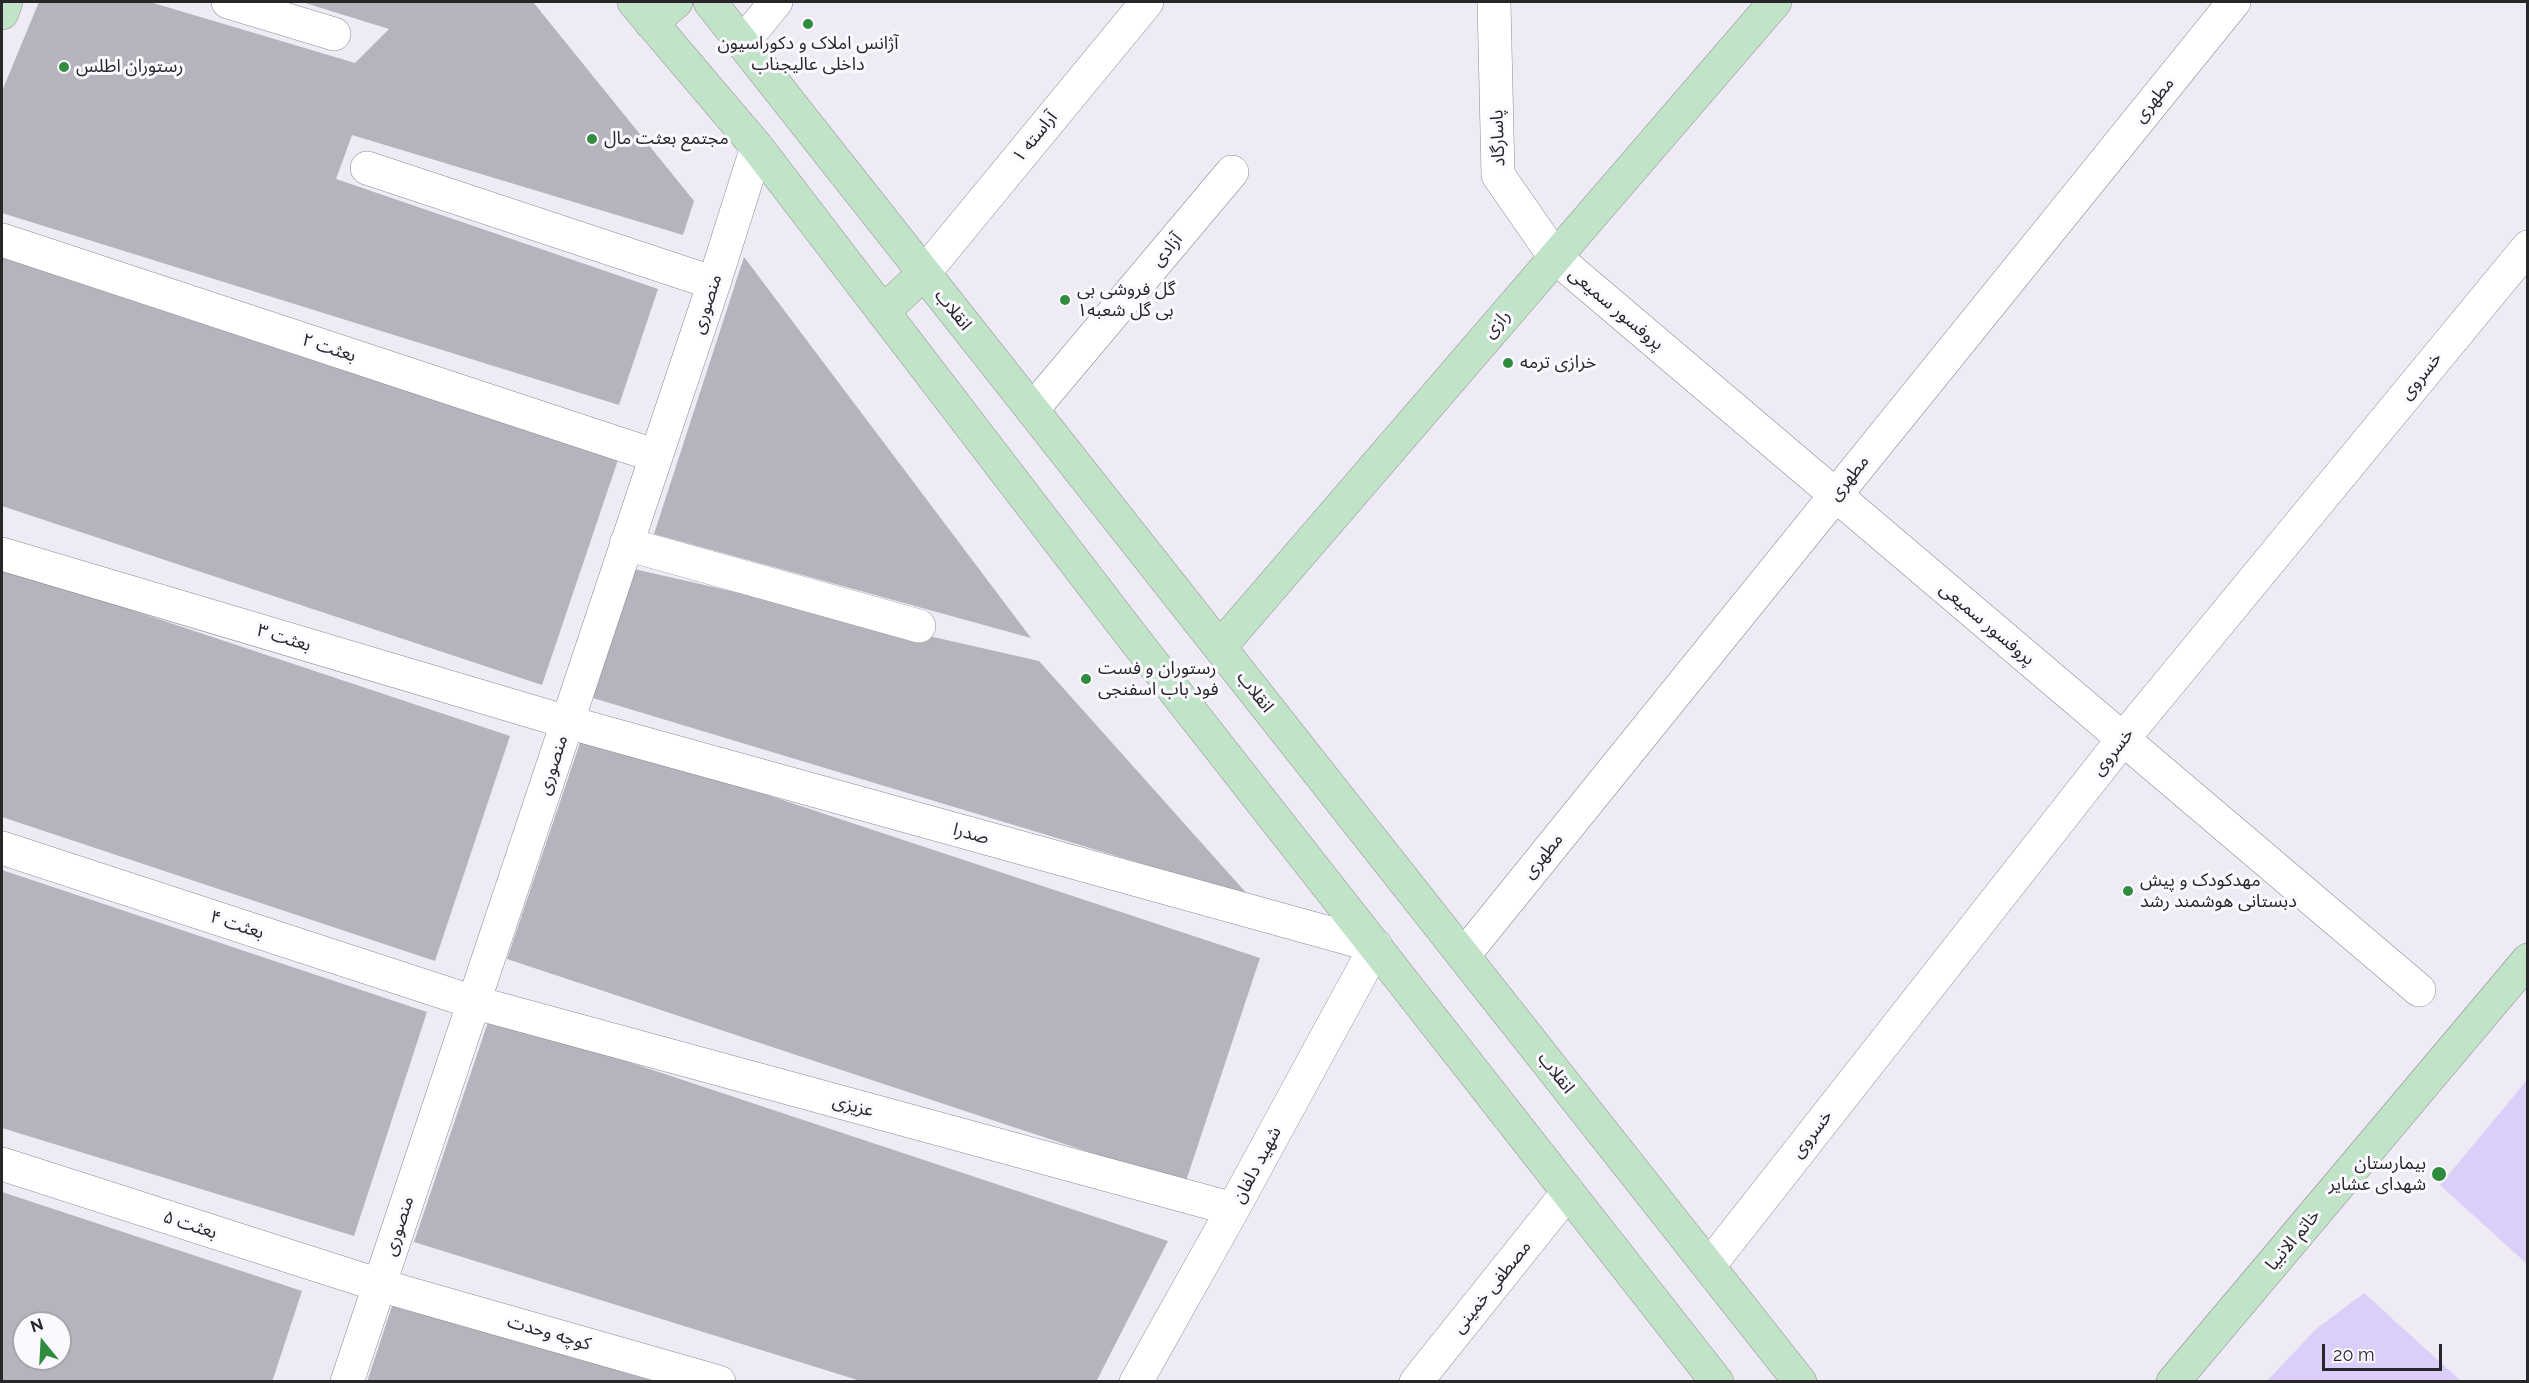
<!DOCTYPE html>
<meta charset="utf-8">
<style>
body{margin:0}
#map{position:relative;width:2529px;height:1383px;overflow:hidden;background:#eeebf5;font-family:Raleway,sans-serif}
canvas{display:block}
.frame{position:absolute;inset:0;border:3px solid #272629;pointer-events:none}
.north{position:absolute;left:12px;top:1311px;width:60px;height:60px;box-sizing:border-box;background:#fbf9ff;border:2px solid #a6a5a9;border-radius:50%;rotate:342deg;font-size:16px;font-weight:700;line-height:24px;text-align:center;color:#272629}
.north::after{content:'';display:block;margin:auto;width:21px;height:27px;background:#2f8c3e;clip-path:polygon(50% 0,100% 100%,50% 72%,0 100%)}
.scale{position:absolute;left:2322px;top:1344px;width:120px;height:27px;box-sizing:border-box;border:3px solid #272629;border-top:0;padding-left:8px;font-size:18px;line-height:21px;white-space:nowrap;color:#272629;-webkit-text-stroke:4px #fbf9ff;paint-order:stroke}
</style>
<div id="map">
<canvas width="2529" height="1383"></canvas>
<div class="frame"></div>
<div class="north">N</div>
<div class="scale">20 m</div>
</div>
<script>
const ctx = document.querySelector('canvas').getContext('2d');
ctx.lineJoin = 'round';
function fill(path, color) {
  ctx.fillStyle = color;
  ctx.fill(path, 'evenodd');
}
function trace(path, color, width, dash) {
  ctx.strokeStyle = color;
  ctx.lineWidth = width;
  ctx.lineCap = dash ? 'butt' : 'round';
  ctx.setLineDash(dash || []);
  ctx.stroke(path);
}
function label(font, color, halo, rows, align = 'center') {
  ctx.font = font + ' Raleway,"Noto Sans Arabic",sans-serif';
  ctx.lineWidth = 6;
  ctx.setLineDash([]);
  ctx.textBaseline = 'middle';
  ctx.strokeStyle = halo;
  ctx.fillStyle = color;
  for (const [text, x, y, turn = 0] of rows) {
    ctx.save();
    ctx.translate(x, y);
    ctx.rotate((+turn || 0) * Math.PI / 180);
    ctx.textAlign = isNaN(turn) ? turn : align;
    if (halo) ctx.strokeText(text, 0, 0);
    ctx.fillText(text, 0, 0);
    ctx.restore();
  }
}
fill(new Path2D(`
 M 2527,1080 L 2527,1264 L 2440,1185 Z
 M 2364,1293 L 2461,1381 L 2267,1381 L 2316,1329 Z`), '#dbcff9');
fill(new Path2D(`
 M 39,2 L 150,2 L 355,63 L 389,29 L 302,2 L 533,2 L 694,201 L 683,235 L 352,135 L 336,179 L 658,289 L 619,405 L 2,213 L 2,91 Z
 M 2,255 L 618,460 L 542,685 L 2,506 Z
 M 744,257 L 1031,638 L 654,534 Z
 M 2,567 L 510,736 L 435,961 L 2,817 Z
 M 634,569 L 1039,661 L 1249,896 L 593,698 Z
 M 583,734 L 1260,958 L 1185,1184 L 507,959 Z
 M 2,870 L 427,1012 L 354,1236 L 2,1128 Z
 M 490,1016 L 1168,1241 L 1096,1382 L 864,1382 L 414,1242 Z
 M 2,1192 L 302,1291 L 272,1382 L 2,1382 ZM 24,1323 L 60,1323 L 60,1359 L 24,1359 Z
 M 395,1297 L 667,1382 L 367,1382 Z`), '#b6b3bc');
const street = new Path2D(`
 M 228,2 L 334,34
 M 1494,2 L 1498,175 L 1555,257 L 2419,990
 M 742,43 L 776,2
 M 367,168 L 714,283
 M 2,240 L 656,456
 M 924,273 L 1147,2
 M 1032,410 L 1232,172
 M 626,544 L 919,626
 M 2,554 L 567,722 L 1376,946 L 1233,1209 L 1136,1382
 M 2,848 L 473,1002 L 1233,1209
 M 1464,955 L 2234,2
 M 2,1164 L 379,1285 L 719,1382
 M 1709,1266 L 2123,739 L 2528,247
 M 347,1382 L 714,283 L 757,147
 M 1416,1382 L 1568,1192`);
const secondary = new Path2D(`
 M 634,2 L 757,147 L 1134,639 L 1717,1382
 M 710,2 L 1800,1382
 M 2,13 L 6,2
 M 651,23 L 676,2
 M 883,312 L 924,273
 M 1220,647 L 1775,2
 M 2173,1382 L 2528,960`);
trace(street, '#8d8a93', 34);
trace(secondary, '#8d8a93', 34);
trace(street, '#fff', 33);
trace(secondary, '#c1e3c7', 33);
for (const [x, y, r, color] of [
 [808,24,6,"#2f8c3e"],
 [64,67,6,"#2f8c3e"],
 [592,139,6,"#2f8c3e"],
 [1065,300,6,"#2f8c3e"],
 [1508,363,6,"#2f8c3e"],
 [1086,679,6,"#2f8c3e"],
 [2128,891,6,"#2f8c3e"],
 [2439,1174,8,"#2f8c3e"]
]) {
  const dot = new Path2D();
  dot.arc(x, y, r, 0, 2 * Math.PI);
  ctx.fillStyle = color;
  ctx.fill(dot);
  trace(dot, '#fbf9ff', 2);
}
label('18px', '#272629', '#fbf9ff', [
 ["آژانس املاک و دکوراسیون",808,44,"center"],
 ["داخلی عالیجناب",808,65,"center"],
 ["رستوران اطلس",76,67],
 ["مجتمع بعثت مال",604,139],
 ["گل فروشی بی",1077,290],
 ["بی گل شعبه۱",1077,311],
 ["خرازی ترمه",1520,363],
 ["رستوران و فست",1098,669],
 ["فود باب اسفنجی",1098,690],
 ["مهدکودک و پیش",2140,881],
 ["دبستانی هوشمند رشد",2140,902],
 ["بیمارستان",2426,1164,"right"],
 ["شهدای عشایر",2426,1185,"right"]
], 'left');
label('18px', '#272629', '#fbf9ff', [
 ["مطهری",2154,100,-51],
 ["آراسته ۱",1035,137,-51],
 ["پاسارگاد",1498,138,-92],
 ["آزادی",1167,250,-50],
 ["منصوری",707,304,-72],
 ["پروفسور سمیعی",1616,309,40],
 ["انقلاب",953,310,51],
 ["رازی",1497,324,-49],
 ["بعثت ۲",329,348,18],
 ["خسروی",2421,376,-51],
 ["مطهری",1849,478,-51],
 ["پروفسور سمیعی",1987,624,40],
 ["بعثت ۳",284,638,17],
 ["انقلاب",1255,692,52],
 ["خسروی",2113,752,-51],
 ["منصوری",553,765,-72],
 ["صدرا",971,834,15],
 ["مطهری",1543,856,-51],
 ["بعثت ۴",237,925,18],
 ["انقلاب",1556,1073,52],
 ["عزیزی",853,1106,15],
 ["خسروی",1812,1134,-52],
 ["شهید دلفان",1257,1165,-62],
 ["بعثت ۵",190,1225,18],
 ["منصوری",399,1226,-72],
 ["خاتم الانبیا",2293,1240,-50],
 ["مصطفی خمینی",1492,1287,-51],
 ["کوچه وحدت",549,1333,16]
]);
</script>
